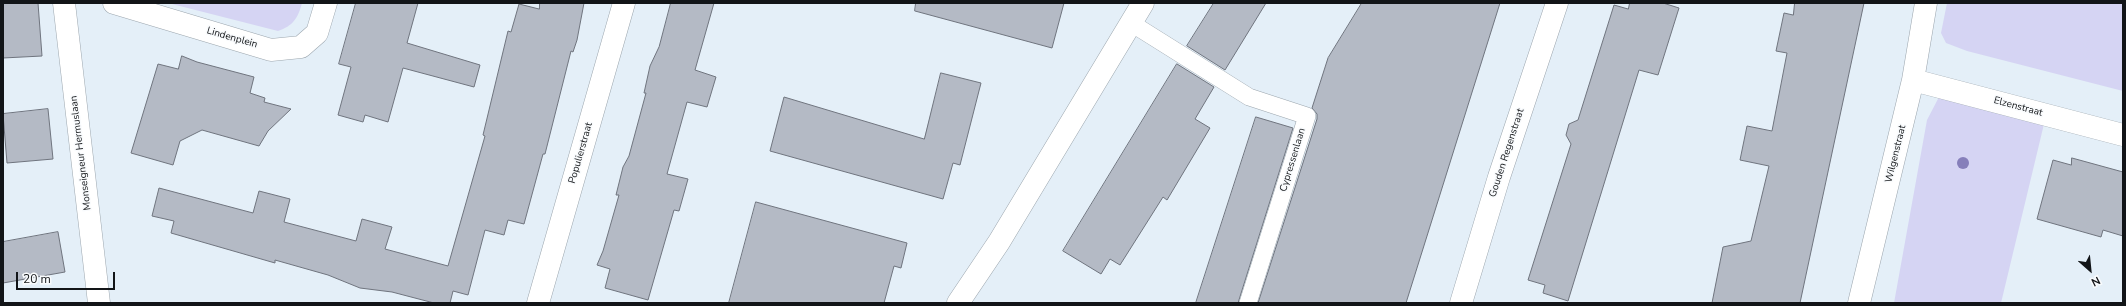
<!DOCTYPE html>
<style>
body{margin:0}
#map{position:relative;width:2126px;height:306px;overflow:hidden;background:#e4eff8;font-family:"Nunito Sans",sans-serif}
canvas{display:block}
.frame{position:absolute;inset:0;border:4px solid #121518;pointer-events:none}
.north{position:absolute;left:2070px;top:250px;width:40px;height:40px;-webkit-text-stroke:3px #f9fbfd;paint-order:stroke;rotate:153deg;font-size:11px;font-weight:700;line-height:16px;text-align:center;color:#121518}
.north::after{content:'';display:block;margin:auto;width:14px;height:18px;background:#121518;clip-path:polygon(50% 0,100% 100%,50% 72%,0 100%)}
.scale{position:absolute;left:16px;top:272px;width:99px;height:18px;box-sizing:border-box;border:2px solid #121518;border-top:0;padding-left:5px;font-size:12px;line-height:14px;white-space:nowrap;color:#121518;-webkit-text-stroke:3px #f9fbfd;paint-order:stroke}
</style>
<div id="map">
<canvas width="2126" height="306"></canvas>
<div class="frame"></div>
<div class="north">N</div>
<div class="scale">20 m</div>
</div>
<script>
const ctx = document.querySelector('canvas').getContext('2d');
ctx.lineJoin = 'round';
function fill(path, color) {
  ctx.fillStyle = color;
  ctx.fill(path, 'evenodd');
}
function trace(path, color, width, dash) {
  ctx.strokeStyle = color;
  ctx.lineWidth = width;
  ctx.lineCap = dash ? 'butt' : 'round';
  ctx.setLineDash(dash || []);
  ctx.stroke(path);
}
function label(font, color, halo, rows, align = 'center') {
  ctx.font = font + ' "Nunito Sans",sans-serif';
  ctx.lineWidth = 3;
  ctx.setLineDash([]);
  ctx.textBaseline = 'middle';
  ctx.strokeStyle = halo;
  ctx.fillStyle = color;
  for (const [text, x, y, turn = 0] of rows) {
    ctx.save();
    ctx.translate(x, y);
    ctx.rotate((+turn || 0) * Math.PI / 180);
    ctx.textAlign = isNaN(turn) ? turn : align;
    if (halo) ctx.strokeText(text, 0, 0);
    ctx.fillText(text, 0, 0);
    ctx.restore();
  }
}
fill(new Path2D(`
 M 168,3 L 302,3 C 298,18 293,26 278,31 Z
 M 1947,3 L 2123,3 L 2123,91 L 1967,51 L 1946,43 L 1941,33 Z
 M 1939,97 L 2044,124 L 2001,303 L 1894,303 L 1927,120 Z`), '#d5d4f3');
const building = new Path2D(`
 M 3,3 L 38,3 L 42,56 L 3,58 Z
 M 356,3 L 418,3 L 407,43 L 480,65 L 474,87 L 403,68 L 388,122 L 365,115 L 363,122 L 338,115 L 351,67 L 339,64 Z
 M 540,3 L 584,3 L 577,40 L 573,52 L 571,51 L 545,154 L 543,154 L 524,224 L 508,220 L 504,235 L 485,230 L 468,295 L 453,291 L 450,303 L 434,303 L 392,292 L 360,288 L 328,275 L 275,260 L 275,263 L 171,233 L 174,221 L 152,216 L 159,188 L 253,213 L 259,191 L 290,199 L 284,222 L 356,241 L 362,219 L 392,227 L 385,249 L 448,266 L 485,136 L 483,135 L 508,31 L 511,32 L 519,4 L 539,9 Z
 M 671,3 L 714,3 L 695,70 L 716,77 L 707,107 L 687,102 L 667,174 L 688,179 L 679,211 L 674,210 L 648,300 L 605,288 L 610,269 L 597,265 L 603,251 L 619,195 L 616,195 L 623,167 L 629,156 L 646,93 L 644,93 L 650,66 L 659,47 Z
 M 916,3 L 1064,3 L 1052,48 L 915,11 Z
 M 1214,3 L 1266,3 L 1225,70 L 1187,46 Z
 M 1362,3 L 1500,3 L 1406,303 L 1258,303 L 1317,119 L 1317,114 L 1312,108 L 1328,58 Z
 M 1630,3 L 1663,3 L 1679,8 L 1658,75 L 1639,70 L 1568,301 L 1543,293 L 1545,285 L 1528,280 L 1571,144 L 1566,135 L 1569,124 L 1578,120 L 1614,5 L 1628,9 Z
 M 1795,3 L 1864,3 L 1800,303 L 1712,303 L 1723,247 L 1751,241 L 1769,166 L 1740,160 L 1747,126 L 1772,131 L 1787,53 L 1776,51 L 1784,13 L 1793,15 Z
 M 182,56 L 197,62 L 254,77 L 250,93 L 265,98 L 264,102 L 291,109 L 268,131 L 259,146 L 202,130 L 180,141 L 173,165 L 131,153 L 158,64 L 178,69 Z
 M 1177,64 L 1214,87 L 1195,119 L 1210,128 L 1167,200 L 1163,197 L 1120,265 L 1110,259 L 1101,274 L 1063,251 Z
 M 941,73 L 981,83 L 960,165 L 953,163 L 943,199 L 770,151 L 784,97 L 924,139 Z
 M 48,109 L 53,159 L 7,163 L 3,114 Z
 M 1256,117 L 1293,128 L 1238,303 L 1196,303 Z
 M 2072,158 L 2123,172 L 2123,236 L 2103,230 L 2101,237 L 2037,219 L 2053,160 L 2071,165 Z
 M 756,202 L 907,243 L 901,268 L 894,266 L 884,303 L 729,303 Z
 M 58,232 L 65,272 L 3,283 L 3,242 Z`);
fill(building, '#b4bac5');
trace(building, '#6f747e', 1);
const lane = new Path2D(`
 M 1131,23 L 1249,97 L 1307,116 L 1248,303`);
const street = new Path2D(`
 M 64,3 L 99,303
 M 114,3 L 271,50 L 301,47 L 317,33 L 326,3
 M 1913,80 L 2123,135
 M 538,303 L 624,3
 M 958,303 L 999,242 L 1143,3
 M 1461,303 L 1499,177 L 1557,3
 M 1859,303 L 1913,80 L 1926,3`);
trace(lane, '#9ca6ae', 18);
trace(street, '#9ca6ae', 23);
trace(lane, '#fff', 17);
trace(street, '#fff', 22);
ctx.fillStyle = '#867fba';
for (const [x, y] of [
 [1963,163]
]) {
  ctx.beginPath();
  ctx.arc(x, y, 6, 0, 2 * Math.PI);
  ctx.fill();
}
label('10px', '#121518', '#f9fbfd', [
 ["Lindenplein",232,38,16],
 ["Elzenstraat",2018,107,15],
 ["Monseigneur Hermuslaan",81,153,-97],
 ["Populierstraat",581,153,-74],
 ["Gouden Regenstraat",1507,153,-72],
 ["Wilgenstraat",1896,154,-76],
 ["Cypressenlaan",1293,160,-73]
]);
</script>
